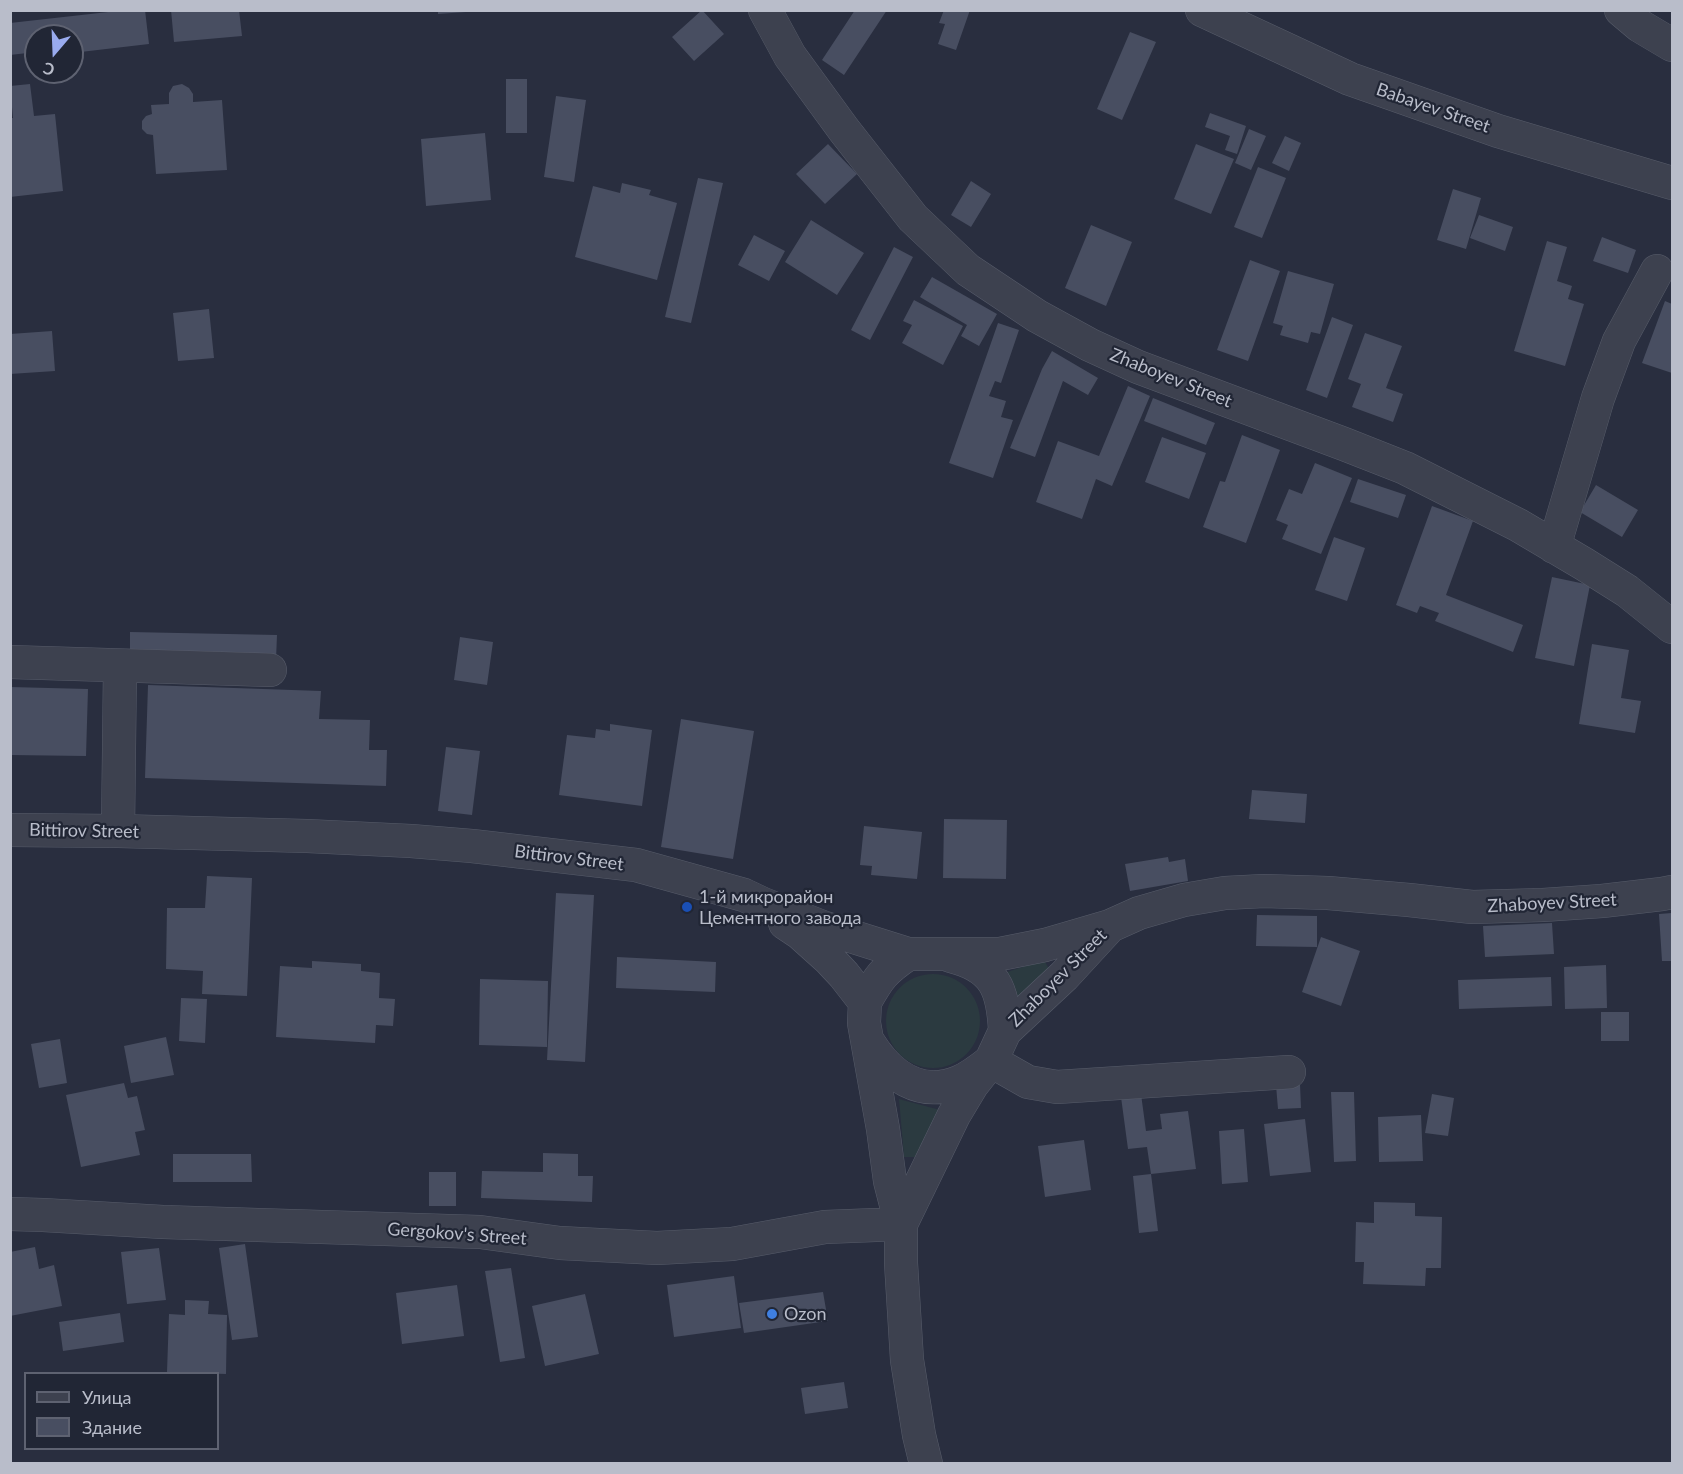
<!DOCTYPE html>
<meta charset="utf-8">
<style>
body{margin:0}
#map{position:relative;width:1683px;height:1474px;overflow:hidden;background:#292e3f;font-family:Lato,sans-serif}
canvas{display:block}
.frame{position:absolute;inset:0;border:12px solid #b9bdca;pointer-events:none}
.legend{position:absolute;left:24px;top:1372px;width:195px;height:78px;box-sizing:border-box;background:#212635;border:2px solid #5e6271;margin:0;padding:8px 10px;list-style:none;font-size:18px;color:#b9bdca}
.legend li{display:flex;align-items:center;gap:12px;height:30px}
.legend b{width:30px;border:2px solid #5e6271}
.north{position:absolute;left:24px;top:24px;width:60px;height:60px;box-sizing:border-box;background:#212635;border:2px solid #5e6271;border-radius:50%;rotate:199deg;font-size:16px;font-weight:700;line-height:24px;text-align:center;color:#b9bdca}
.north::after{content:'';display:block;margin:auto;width:21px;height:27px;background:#99abef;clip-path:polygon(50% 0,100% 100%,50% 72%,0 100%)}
</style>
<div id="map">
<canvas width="1683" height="1474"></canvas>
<div class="frame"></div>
<ul class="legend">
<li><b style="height:8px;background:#3d414f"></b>Улица</li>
<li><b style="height:16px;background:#484e61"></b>Здание</li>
</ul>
<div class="north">С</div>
</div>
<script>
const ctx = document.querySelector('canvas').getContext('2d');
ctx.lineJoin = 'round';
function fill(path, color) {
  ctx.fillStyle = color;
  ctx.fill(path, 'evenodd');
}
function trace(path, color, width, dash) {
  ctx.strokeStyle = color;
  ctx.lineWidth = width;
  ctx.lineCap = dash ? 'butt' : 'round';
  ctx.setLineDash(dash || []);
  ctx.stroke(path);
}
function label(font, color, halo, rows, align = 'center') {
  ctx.font = font + ' Lato,sans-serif';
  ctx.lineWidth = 4.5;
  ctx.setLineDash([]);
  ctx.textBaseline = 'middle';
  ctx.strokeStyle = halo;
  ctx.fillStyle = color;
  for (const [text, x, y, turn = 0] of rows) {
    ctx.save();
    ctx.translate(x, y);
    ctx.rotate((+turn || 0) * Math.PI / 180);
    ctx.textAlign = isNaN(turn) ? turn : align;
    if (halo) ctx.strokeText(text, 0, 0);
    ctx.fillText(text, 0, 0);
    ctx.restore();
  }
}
fill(new Path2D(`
 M 1044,960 L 1052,974 L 1020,1005 L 1004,973 Z
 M886 1021a47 47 0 1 1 94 0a47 47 0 1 1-94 0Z
 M 899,1099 L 940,1110 L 917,1157 L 904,1157 Z`), '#2b3a40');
fill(new Path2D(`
 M 126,10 L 145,10 L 149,44 L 72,53 L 72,36 L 36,36 L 36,52 L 10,55 L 10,23 Z
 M 171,10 L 239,10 L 242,36 L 174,42 Z
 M 438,10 L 466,10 L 466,12 L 438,14 Z
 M 702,10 L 724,34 L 694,61 L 672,37 Z
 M 855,10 L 887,10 L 844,75 L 822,60 Z
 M 944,10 L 970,10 L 956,50 L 938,44 L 945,24 L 939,23 Z
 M 1130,32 L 1156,42 L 1122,120 L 1097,109 Z
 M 506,79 L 527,79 L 527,133 L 506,133 Z
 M 30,84 L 34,116 L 55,114 L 63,191 L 10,197 L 10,118 L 13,118 L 10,86 Z
 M 182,84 L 189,88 L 193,94 L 193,102 L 222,100 L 227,170 L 156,174 L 153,135 L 147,134 L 142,129 L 142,121 L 146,116 L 152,114 L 151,105 L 169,104 L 169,93 L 173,86 Z
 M 556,96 L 586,100 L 574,182 L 544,177 Z
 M 1210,113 L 1246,126 L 1237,154 L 1225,150 L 1230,136 L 1205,127 Z
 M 1249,129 L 1266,136 L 1251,170 L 1235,163 Z
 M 485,133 L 491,200 L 426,206 L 421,139 Z
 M 1285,136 L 1301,143 L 1289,171 L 1272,163 Z
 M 828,144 L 857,174 L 825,204 L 796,174 Z
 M 1196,144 L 1234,159 L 1211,214 L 1174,199 Z
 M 1258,167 L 1286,178 L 1262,238 L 1234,227 Z
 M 698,178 L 723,183 L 691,323 L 665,317 Z
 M 971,181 L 991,194 L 971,227 L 951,215 Z
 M 622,183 L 651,190 L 649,195 L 677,203 L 657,280 L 575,257 L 593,186 L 620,193 Z
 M 1453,189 L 1481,198 L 1466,249 L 1437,240 Z
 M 1479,215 L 1513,227 L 1505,251 L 1470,238 Z
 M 811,220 L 864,253 L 837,295 L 785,262 Z
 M 1091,225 L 1132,242 L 1106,306 L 1065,288 Z
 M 754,235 L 785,251 L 769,281 L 738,265 Z
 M 1602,237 L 1636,250 L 1628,273 L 1593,261 Z
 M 1547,241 L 1567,247 L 1557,281 L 1572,286 L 1568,299 L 1584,304 L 1565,366 L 1514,351 Z
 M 894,247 L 913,257 L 870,340 L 851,330 Z
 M 1250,260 L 1280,271 L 1248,361 L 1217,350 Z
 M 1288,271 L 1334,284 L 1320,334 L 1311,332 L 1308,343 L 1280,335 L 1283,326 L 1273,323 Z
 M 932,277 L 997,314 L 979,346 L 961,336 L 967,325 L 920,297 Z
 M 914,300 L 963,326 L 943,365 L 902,343 L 912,325 L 903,321 Z
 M 1665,301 L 1672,304 L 1672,373 L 1642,363 Z
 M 209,309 L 214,358 L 178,361 L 173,313 Z
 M 1332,317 L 1353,325 L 1327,398 L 1306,390 Z
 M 998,323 L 1019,330 L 1001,383 L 995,381 L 989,396 L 1006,401 L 1001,417 L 1013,420 L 993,478 L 949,463 Z
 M 52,331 L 55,371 L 10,374 L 10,334 Z
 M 1365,333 L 1402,346 L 1386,388 L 1403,394 L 1393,422 L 1352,407 L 1361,384 L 1348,379 Z
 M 1052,351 L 1098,378 L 1088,395 L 1063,381 L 1035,457 L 1010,448 L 1042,369 Z
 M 1128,386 L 1150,396 L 1112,486 L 1096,479 L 1082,519 L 1036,502 L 1058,441 L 1099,456 Z
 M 1153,398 L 1215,423 L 1206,445 L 1144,421 Z
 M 1242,435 L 1280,450 L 1246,543 L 1203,527 L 1220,481 L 1225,482 Z
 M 1162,437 L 1206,453 L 1189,499 L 1145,482 Z
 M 1315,463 L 1352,478 L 1321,554 L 1282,539 L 1288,525 L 1276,520 L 1289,489 L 1302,494 Z
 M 1358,479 L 1406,495 L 1398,518 L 1350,502 Z
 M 1596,485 L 1638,510 L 1622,537 L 1580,512 Z
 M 1432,506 L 1473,521 L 1446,595 L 1523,625 L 1513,652 L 1435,621 L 1439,613 L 1420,606 L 1417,613 L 1396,605 Z
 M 1334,537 L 1365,548 L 1347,601 L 1315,590 Z
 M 1552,577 L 1590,585 L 1574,666 L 1535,658 Z
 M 130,632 L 277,635 L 276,660 L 130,657 Z
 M 460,637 L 493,642 L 487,685 L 454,680 Z
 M 1592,644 L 1629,650 L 1621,698 L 1641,701 L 1635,733 L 1579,724 Z
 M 148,685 L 321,691 L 319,719 L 370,720 L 369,750 L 387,750 L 386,786 L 145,778 Z
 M 10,687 L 88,689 L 86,756 L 10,755 Z
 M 681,719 L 754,731 L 733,859 L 661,847 Z
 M 610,724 L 652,730 L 642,806 L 559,795 L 567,735 L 595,738 L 596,729 L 610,731 Z
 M 446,747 L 480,751 L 472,815 L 438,811 Z
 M 1252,790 L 1307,794 L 1305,823 L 1249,819 Z
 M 944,819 L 1007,820 L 1006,879 L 943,878 Z
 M 864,826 L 922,832 L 917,879 L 871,875 L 872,866 L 860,865 Z
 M 1168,857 L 1169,862 L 1185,859 L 1188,881 L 1130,891 L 1125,864 Z
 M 207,876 L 252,878 L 247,996 L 202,994 L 203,971 L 166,969 L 167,908 L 205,908 Z
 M 556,893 L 594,895 L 585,1062 L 547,1060 Z
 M 1672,913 L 1672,961 L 1662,961 L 1659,914 Z
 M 1257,915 L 1317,916 L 1317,947 L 1256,946 Z
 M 1552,923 L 1554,954 L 1485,957 L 1483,926 Z
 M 1321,937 L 1360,951 L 1341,1006 L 1302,992 Z
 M 617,957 L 716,962 L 715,992 L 616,988 Z
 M 312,961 L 361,964 L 361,971 L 380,973 L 379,998 L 395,999 L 393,1026 L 376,1025 L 375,1043 L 276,1037 L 280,966 L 312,968 Z
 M 1606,965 L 1607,1008 L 1565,1009 L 1564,967 Z
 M 1551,977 L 1552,1006 L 1459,1009 L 1458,980 Z
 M 480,979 L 548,981 L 547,1047 L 479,1045 Z
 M 181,998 L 207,999 L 205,1043 L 179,1041 Z
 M 1601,1012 L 1629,1012 L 1629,1041 L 1601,1041 Z
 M 166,1037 L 174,1075 L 131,1083 L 124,1046 Z
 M 60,1039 L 67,1083 L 39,1088 L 31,1044 Z
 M 124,1083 L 128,1098 L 137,1096 L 145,1130 L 135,1132 L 140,1155 L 81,1167 L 66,1095 Z
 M 1300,1084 L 1301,1108 L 1278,1109 L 1276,1085 Z
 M 1331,1092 L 1354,1092 L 1356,1161 L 1334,1162 Z
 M 1141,1094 L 1146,1131 L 1162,1129 L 1160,1114 L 1188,1111 L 1196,1169 L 1151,1174 L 1147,1147 L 1128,1149 L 1121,1097 Z
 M 1432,1094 L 1454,1098 L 1448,1136 L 1425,1133 Z
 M 1421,1115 L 1423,1161 L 1379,1162 L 1378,1117 Z
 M 1305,1119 L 1311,1172 L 1270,1176 L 1264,1124 Z
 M 1244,1129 L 1248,1182 L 1222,1184 L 1219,1131 Z
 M 1084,1140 L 1091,1190 L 1045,1197 L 1038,1146 Z
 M 543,1153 L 578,1154 L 578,1176 L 593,1176 L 592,1202 L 481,1198 L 482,1171 L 543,1172 Z
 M 173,1154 L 251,1154 L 252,1182 L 173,1182 Z
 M 429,1172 L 456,1172 L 456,1206 L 429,1206 Z
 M 1151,1174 L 1158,1231 L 1139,1233 L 1133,1176 Z
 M 1374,1202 L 1415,1203 L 1415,1216 L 1442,1217 L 1441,1268 L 1426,1268 L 1425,1286 L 1363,1284 L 1364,1262 L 1355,1262 L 1356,1222 L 1374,1223 Z
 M 245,1244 L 258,1337 L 232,1340 L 219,1248 Z
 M 35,1247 L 39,1269 L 54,1265 L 62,1306 L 10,1316 L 10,1252 Z
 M 159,1248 L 166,1300 L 127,1304 L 121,1252 Z
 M 511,1268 L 525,1358 L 500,1362 L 485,1271 Z
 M 734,1276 L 741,1328 L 674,1337 L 667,1285 Z
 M 457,1285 L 464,1336 L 402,1344 L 396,1293 Z
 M 823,1292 L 828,1321 L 744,1333 L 739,1303 Z
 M 585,1294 L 599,1354 L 545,1366 L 532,1306 Z
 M 185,1300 L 209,1301 L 208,1314 L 227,1315 L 226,1374 L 167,1372 L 169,1314 L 185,1315 Z
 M 120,1313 L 124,1342 L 63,1351 L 59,1322 Z
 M 844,1382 L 848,1408 L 805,1414 L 801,1388 Z`), '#484e61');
const minor = new Path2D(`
 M 765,10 L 790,56 L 844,130 L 913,218 L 968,270 L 1037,316 L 1090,345 L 1138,367 L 1344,444 L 1405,468 L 1518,525 L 1584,564 L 1627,591 L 1672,627
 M 1202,10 L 1350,79 L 1498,131 L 1672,183
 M 1621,10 L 1640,26 L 1672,45
 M 1554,547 L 1598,398 L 1619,341 L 1657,271
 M 10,662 L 270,670
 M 10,830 L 118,831 L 307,836 L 411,841 L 472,846 L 636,865 L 744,895 L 763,904 L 825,928 L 908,954 L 1000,954 L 1045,945 L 1110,926
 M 118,831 L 120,667
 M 785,923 L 800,933 L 829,959 L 844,975 L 865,1002 L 864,1023 L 883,1129 L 890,1181 L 901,1224
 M 951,956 C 995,967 1003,989 1005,1031
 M 865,1002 C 879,977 884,970 908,954
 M 869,1043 C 889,1075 920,1098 959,1082 C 971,1077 981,1069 991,1061 L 1028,1082 L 1057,1087 L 1289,1072
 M 10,1214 L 43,1215 L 163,1222 L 480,1232 L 560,1243 L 657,1248 L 732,1244 L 825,1227 L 901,1224
 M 926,1464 L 919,1435 L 907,1360 L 901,1263 L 901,1224 L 954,1115 L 972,1085 L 991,1061 L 1005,1031 L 1064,976 L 1110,926 L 1139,913 L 1184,900 L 1225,893 L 1264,891 L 1328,893 L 1409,900 L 1472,907 L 1543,905 L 1602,901 L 1662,894 L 1672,892`);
trace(minor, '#575c6a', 34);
trace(minor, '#3d414f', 33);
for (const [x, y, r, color] of [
 [687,907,6,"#1a4fb4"],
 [772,1314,6,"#3f7fe0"]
]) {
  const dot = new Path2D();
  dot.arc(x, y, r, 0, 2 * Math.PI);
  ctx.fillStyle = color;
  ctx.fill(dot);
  trace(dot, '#212635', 2);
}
label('18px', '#b9bdca', '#212635', [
 ["Babayev Street",1433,108,19],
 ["Zhaboyev Street",1171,378,22],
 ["Bittirov Street",84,831,1],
 ["Bittirov Street",569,858,7],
 ["Zhaboyev Street",1552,903,-3],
 ["Zhaboyev Street",1058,978,-45],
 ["Gergokov's Street",457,1234,4]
]);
label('18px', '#b9bdca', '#212635', [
 ["1-й микрорайон",699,897],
 ["Цементного завода",699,918],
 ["Ozon",784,1314]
], 'left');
</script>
